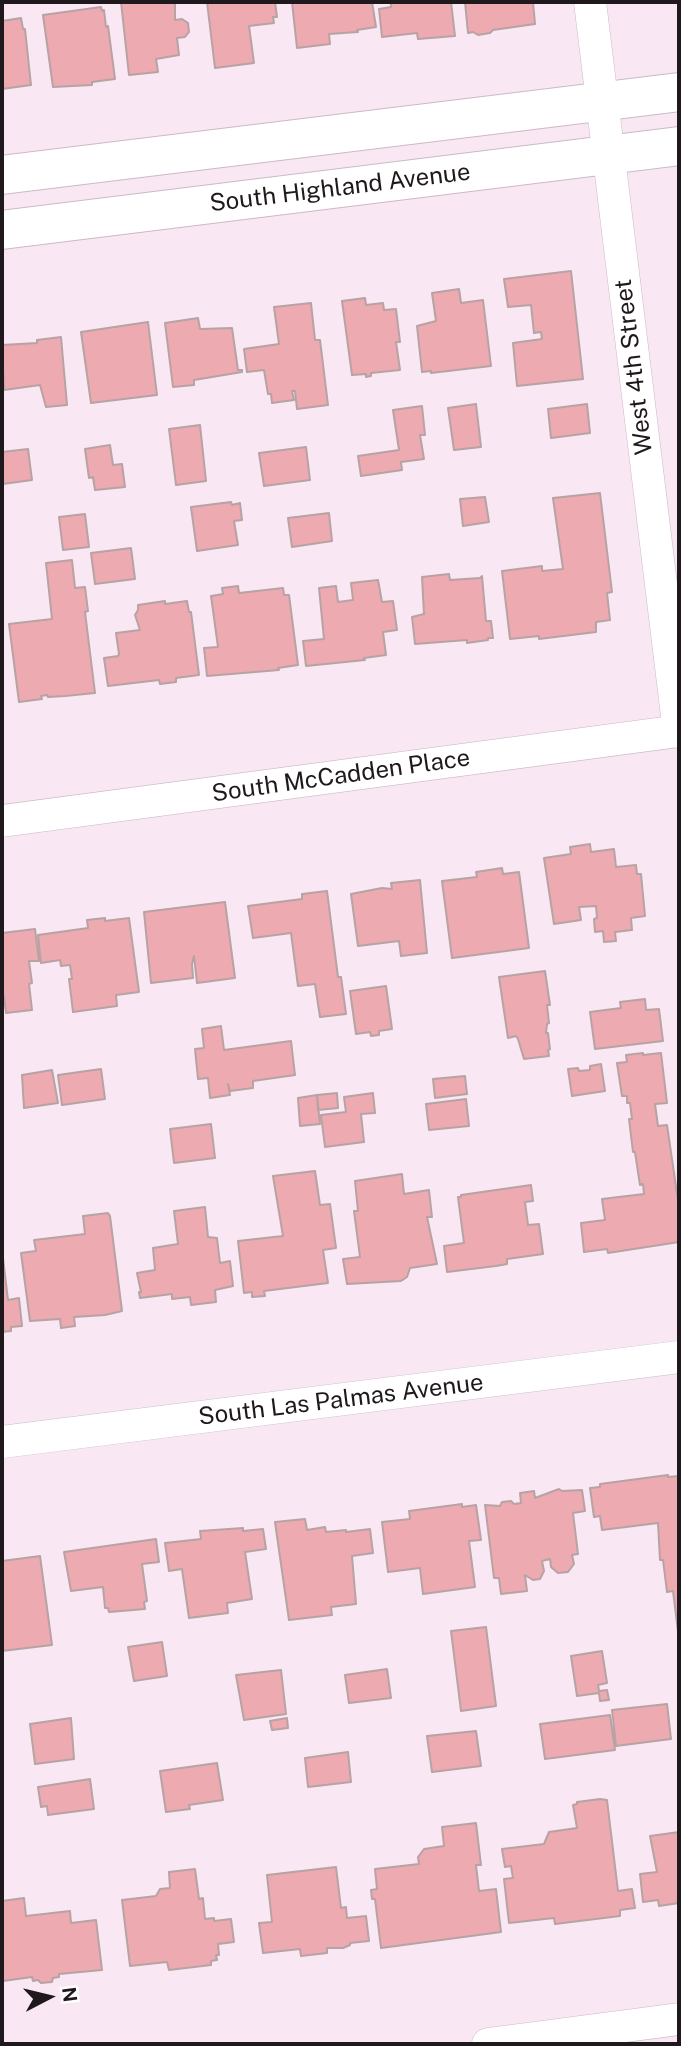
<!DOCTYPE html>
<style>
body{margin:0}
#map{position:relative;width:681px;height:2046px;overflow:hidden;background:#f9e7f3;font-family:"Public Sans",sans-serif}
canvas{display:block}
.frame{position:absolute;inset:0;border:4px solid #1f181c;pointer-events:none}
.north{position:absolute;left:14px;top:1962px;width:70px;height:70px;-webkit-text-stroke:5px #fff;paint-order:stroke;rotate:83deg;font-size:19px;font-weight:700;line-height:28px;text-align:center;color:#1f181c}
.north::after{content:'';display:block;margin:auto;width:24px;height:32px;background:#1f181c;clip-path:polygon(50% 0,100% 100%,50% 72%,0 100%)}
</style>
<div id="map">
<canvas width="681" height="2046"></canvas>
<div class="frame"></div>
<div class="north">N</div>
</div>
<script>
const ctx = document.querySelector('canvas').getContext('2d');
ctx.lineJoin = 'round';
function fill(path, color) {
  ctx.fillStyle = color;
  ctx.fill(path, 'evenodd');
}
function trace(path, color, width, dash) {
  ctx.strokeStyle = color;
  ctx.lineWidth = width;
  ctx.lineCap = dash ? 'butt' : 'round';
  ctx.setLineDash(dash || []);
  ctx.stroke(path);
}
function label(font, color, halo, rows, align = 'center') {
  ctx.font = font + ' "Public Sans",sans-serif';
  ctx.lineWidth = 5;
  ctx.setLineDash([]);
  ctx.textBaseline = 'middle';
  ctx.strokeStyle = halo;
  ctx.fillStyle = color;
  for (const [text, x, y, turn = 0] of rows) {
    ctx.save();
    ctx.translate(x, y);
    ctx.rotate((+turn || 0) * Math.PI / 180);
    ctx.textAlign = isNaN(turn) ? turn : align;
    if (halo) ctx.strokeText(text, 0, 0);
    ctx.fillText(text, 0, 0);
    ctx.restore();
  }
}
const building = new Path2D(`
 M 121,2 L 175,2 L 175,20 L 182,19 L 188,23 L 189,32 L 185,37 L 177,38 L 179,55 L 156,59 L 158,72 L 129,75 Z
 M 207,2 L 275,2 L 277,17 L 273,17 L 274,23 L 249,26 L 254,63 L 215,68 Z
 M 292,2 L 372,2 L 376,27 L 357,30 L 358,32 L 329,34 L 330,44 L 297,48 Z
 M 391,2 L 451,2 L 455,36 L 418,39 L 417,33 L 382,37 L 379,9 L 391,7 Z
 M 465,2 L 533,2 L 535,24 L 493,30 L 490,33 L 478,35 L 473,32 L 468,33 Z
 M 101,7 L 102,11 L 104,10 L 106,27 L 108,26 L 115,79 L 92,82 L 92,85 L 53,87 L 43,15 Z
 M 21,18 L 23,29 L 25,29 L 31,85 L 2,89 L 2,21 Z
 M 571,271 L 583,379 L 517,386 L 513,343 L 542,339 L 541,332 L 534,333 L 531,305 L 508,307 L 504,279 Z
 M 459,289 L 461,303 L 483,300 L 491,366 L 431,373 L 431,371 L 422,372 L 417,326 L 436,321 L 432,293 Z
 M 365,298 L 366,305 L 383,303 L 384,310 L 396,309 L 400,342 L 396,342 L 400,370 L 371,373 L 371,376 L 366,377 L 366,374 L 352,375 L 342,301 Z
 M 311,303 L 315,340 L 320,340 L 328,405 L 297,409 L 295,391 L 292,391 L 294,400 L 272,403 L 271,394 L 268,394 L 264,370 L 247,372 L 244,349 L 279,344 L 274,307 Z
 M 198,318 L 200,329 L 232,328 L 238,370 L 242,370 L 242,372 L 194,380 L 194,385 L 173,387 L 165,323 Z
 M 148,322 L 157,395 L 91,403 L 81,332 Z
 M 61,337 L 67,405 L 46,407 L 40,385 L 4,390 L 2,345 L 37,343 L 37,340 Z
 M 476,404 L 481,447 L 454,450 L 448,408 Z
 M 587,404 L 590,433 L 551,438 L 548,409 Z
 M 422,406 L 425,435 L 420,435 L 424,459 L 401,462 L 402,470 L 361,476 L 358,456 L 399,450 L 393,410 Z
 M 200,425 L 206,481 L 176,485 L 169,429 Z
 M 110,445 L 113,465 L 122,464 L 125,487 L 95,490 L 93,477 L 89,478 L 85,449 Z
 M 306,447 L 310,480 L 264,486 L 259,453 Z
 M 28,449 L 32,480 L 3,484 L 2,452 Z
 M 600,493 L 612,592 L 607,593 L 610,620 L 596,622 L 596,632 L 539,639 L 539,636 L 510,639 L 502,571 L 542,566 L 542,571 L 563,569 L 553,498 Z
 M 485,497 L 489,522 L 463,526 L 460,499 Z
 M 231,502 L 232,505 L 240,503 L 242,520 L 234,521 L 238,545 L 197,551 L 191,507 Z
 M 329,513 L 332,541 L 292,547 L 288,518 Z
 M 85,514 L 89,547 L 63,550 L 59,517 Z
 M 131,548 L 135,579 L 95,584 L 91,553 Z
 M 72,560 L 75,588 L 85,587 L 88,611 L 85,612 L 95,693 L 65,696 L 48,697 L 47,695 L 41,696 L 42,699 L 19,702 L 9,624 L 52,619 L 46,563 Z
 M 449,574 L 450,580 L 480,578 L 482,576 L 486,621 L 491,621 L 493,638 L 488,638 L 488,640 L 467,643 L 467,640 L 415,644 L 412,617 L 424,614 L 422,577 Z
 M 378,580 L 382,602 L 393,601 L 397,630 L 383,632 L 386,655 L 364,658 L 365,660 L 306,666 L 303,641 L 324,639 L 319,588 L 336,586 L 338,602 L 353,600 L 351,583 Z
 M 238,586 L 239,593 L 283,588 L 284,595 L 289,595 L 298,665 L 278,668 L 279,670 L 207,676 L 204,648 L 218,647 L 211,596 L 223,594 L 222,588 Z
 M 165,601 L 165,604 L 187,601 L 189,612 L 191,612 L 199,675 L 176,678 L 176,682 L 160,684 L 159,680 L 108,686 L 104,658 L 118,656 L 119,654 L 116,633 L 140,630 L 135,615 L 138,610 L 138,605 Z
 M 590,844 L 591,852 L 614,849 L 616,867 L 636,865 L 637,874 L 641,874 L 645,916 L 631,918 L 632,930 L 615,932 L 616,941 L 604,942 L 603,931 L 595,932 L 594,919 L 597,918 L 596,906 L 579,907 L 581,920 L 554,924 L 544,858 L 571,854 L 570,847 Z
 M 502,868 L 503,874 L 519,872 L 529,948 L 452,958 L 442,881 L 477,877 L 476,872 Z
 M 420,880 L 427,953 L 401,956 L 399,941 L 358,946 L 351,894 L 382,888 L 392,889 L 391,883 Z
 M 327,891 L 338,977 L 341,977 L 346,1014 L 320,1017 L 315,984 L 298,986 L 291,933 L 253,938 L 248,906 L 302,899 L 302,894 Z
 M 225,902 L 235,978 L 197,983 L 194,956 L 192,964 L 193,978 L 151,983 L 144,912 Z
 M 105,918 L 105,921 L 129,918 L 139,992 L 116,995 L 117,1006 L 73,1012 L 69,979 L 72,979 L 70,965 L 61,966 L 60,960 L 41,963 L 38,935 L 88,928 L 87,920 Z
 M 35,929 L 39,961 L 29,961 L 32,983 L 29,984 L 32,1010 L 6,1013 L 4,996 L 2,996 L 2,933 Z
 M 545,971 L 550,1005 L 547,1005 L 549,1023 L 547,1024 L 546,1033 L 548,1033 L 550,1049 L 548,1050 L 549,1056 L 524,1059 L 518,1039 L 516,1036 L 508,1038 L 499,977 Z
 M 386,986 L 392,1029 L 379,1031 L 379,1035 L 371,1036 L 370,1032 L 356,1034 L 350,991 Z
 M 645,999 L 646,1010 L 659,1009 L 663,1041 L 595,1049 L 590,1012 L 621,1008 L 620,1002 Z
 M 221,1026 L 224,1050 L 291,1041 L 295,1075 L 253,1081 L 253,1088 L 230,1091 L 228,1084 L 230,1095 L 210,1098 L 208,1078 L 198,1079 L 195,1049 L 204,1048 L 202,1029 Z
 M 643,1053 L 643,1055 L 661,1053 L 667,1103 L 655,1104 L 658,1126 L 667,1125 L 679,1207 L 679,1242 L 608,1253 L 607,1249 L 584,1252 L 581,1223 L 605,1220 L 602,1199 L 644,1194 L 643,1184 L 640,1185 L 635,1152 L 633,1152 L 629,1119 L 632,1119 L 630,1103 L 627,1103 L 627,1096 L 622,1096 L 617,1063 L 627,1062 L 626,1055 Z
 M 601,1064 L 605,1091 L 572,1096 L 568,1069 L 578,1068 L 579,1071 L 590,1070 L 590,1066 Z
 M 101,1069 L 105,1099 L 62,1105 L 58,1075 Z
 M 52,1070 L 58,1103 L 24,1108 L 22,1075 Z
 M 465,1076 L 467,1094 L 435,1098 L 433,1079 Z
 M 337,1093 L 338,1108 L 318,1110 L 317,1095 Z
 M 373,1093 L 375,1113 L 361,1114 L 364,1142 L 325,1147 L 321,1115 L 346,1112 L 344,1097 Z
 M 317,1095 L 320,1124 L 300,1126 L 298,1098 Z
 M 466,1099 L 469,1126 L 429,1130 L 426,1104 Z
 M 211,1124 L 215,1158 L 174,1163 L 170,1129 Z
 M 315,1171 L 320,1205 L 330,1204 L 336,1248 L 323,1250 L 328,1283 L 264,1291 L 265,1296 L 252,1297 L 252,1292 L 244,1293 L 238,1241 L 283,1236 L 273,1176 Z
 M 402,1174 L 404,1194 L 429,1190 L 432,1217 L 427,1217 L 437,1264 L 410,1268 L 407,1277 L 401,1281 L 347,1284 L 343,1259 L 360,1257 L 354,1211 L 358,1211 L 355,1181 Z
 M 531,1185 L 533,1201 L 525,1202 L 528,1225 L 539,1224 L 543,1254 L 507,1259 L 507,1264 L 496,1266 L 447,1272 L 444,1246 L 464,1243 L 458,1197 L 461,1197 L 461,1195 Z
 M 205,1207 L 208,1237 L 217,1238 L 220,1263 L 230,1261 L 233,1286 L 215,1290 L 216,1302 L 191,1305 L 190,1297 L 172,1299 L 172,1294 L 140,1298 L 139,1292 L 141,1292 L 137,1273 L 155,1270 L 153,1248 L 178,1244 L 174,1211 Z
 M 108,1213 L 110,1216 L 122,1311 L 105,1315 L 74,1317 L 75,1326 L 61,1328 L 60,1319 L 30,1321 L 21,1253 L 36,1251 L 34,1240 L 85,1234 L 83,1216 Z
 M 3,1258 L 8,1300 L 19,1298 L 22,1326 L 11,1327 L 11,1331 L 2,1332 Z
 M 668,1475 L 668,1477 L 679,1476 L 679,1640 L 673,1591 L 667,1592 L 663,1560 L 660,1560 L 658,1523 L 602,1530 L 600,1516 L 594,1517 L 590,1488 L 600,1487 L 600,1484 Z
 M 559,1489 L 562,1491 L 582,1490 L 585,1511 L 573,1513 L 578,1554 L 572,1555 L 574,1564 L 568,1572 L 558,1573 L 551,1567 L 550,1559 L 542,1561 L 544,1571 L 540,1579 L 533,1580 L 525,1575 L 527,1591 L 501,1594 L 499,1578 L 494,1578 L 485,1505 L 500,1506 L 502,1502 L 511,1501 L 514,1504 L 521,1503 L 520,1493 L 534,1491 L 535,1498 Z
 M 462,1504 L 462,1507 L 476,1505 L 481,1540 L 469,1541 L 475,1587 L 423,1594 L 420,1568 L 388,1572 L 382,1522 L 410,1519 L 409,1511 Z
 M 305,1519 L 307,1530 L 325,1527 L 326,1532 L 346,1530 L 346,1532 L 370,1529 L 373,1553 L 352,1556 L 356,1604 L 331,1607 L 332,1615 L 289,1620 L 275,1522 Z
 M 243,1528 L 243,1531 L 263,1529 L 266,1549 L 245,1552 L 252,1599 L 227,1603 L 228,1613 L 189,1618 L 182,1569 L 169,1571 L 165,1543 L 201,1539 L 200,1531 Z
 M 156,1539 L 159,1562 L 142,1564 L 147,1601 L 144,1602 L 145,1609 L 109,1612 L 108,1608 L 105,1608 L 103,1587 L 71,1591 L 64,1552 Z
 M 40,1556 L 52,1645 L 2,1651 L 2,1561 Z
 M 486,1627 L 496,1706 L 461,1711 L 451,1631 Z
 M 162,1642 L 167,1676 L 134,1681 L 128,1647 Z
 M 602,1651 L 607,1683 L 598,1685 L 599,1691 L 607,1690 L 609,1700 L 600,1701 L 599,1693 L 577,1696 L 571,1656 Z
 M 387,1669 L 391,1698 L 349,1703 L 345,1675 Z
 M 281,1670 L 286,1714 L 244,1720 L 236,1675 Z
 M 667,1704 L 671,1739 L 616,1746 L 612,1710 Z
 M 610,1715 L 615,1750 L 545,1759 L 540,1724 Z
 M 71,1718 L 74,1759 L 35,1764 L 30,1724 Z
 M 287,1718 L 288,1728 L 272,1730 L 270,1721 Z
 M 476,1731 L 481,1766 L 432,1772 L 427,1736 Z
 M 348,1752 L 351,1782 L 308,1787 L 305,1758 Z
 M 217,1763 L 223,1800 L 189,1805 L 190,1809 L 166,1812 L 160,1771 Z
 M 90,1779 L 94,1809 L 48,1815 L 47,1806 L 41,1807 L 38,1787 Z
 M 600,1799 L 607,1800 L 618,1891 L 632,1889 L 635,1908 L 620,1910 L 620,1916 L 555,1924 L 554,1918 L 509,1923 L 504,1879 L 513,1878 L 511,1866 L 505,1867 L 502,1849 L 544,1844 L 549,1832 L 577,1828 L 573,1805 L 577,1804 L 577,1802 Z
 M 476,1823 L 481,1865 L 476,1865 L 479,1891 L 496,1889 L 501,1932 L 381,1948 L 375,1899 L 372,1899 L 371,1890 L 377,1889 L 375,1869 L 419,1864 L 418,1857 L 424,1849 L 444,1846 L 442,1827 Z
 M 679,1832 L 679,1903 L 659,1906 L 658,1900 L 643,1902 L 640,1874 L 657,1872 L 650,1836 Z
 M 336,1867 L 341,1908 L 346,1907 L 347,1918 L 366,1916 L 369,1941 L 350,1943 L 350,1945 L 343,1948 L 327,1948 L 327,1953 L 301,1956 L 300,1949 L 263,1953 L 259,1923 L 272,1922 L 267,1875 Z
 M 195,1869 L 199,1899 L 203,1898 L 205,1919 L 214,1918 L 214,1921 L 231,1919 L 234,1942 L 218,1944 L 219,1955 L 216,1955 L 217,1960 L 211,1961 L 211,1965 L 169,1970 L 167,1962 L 130,1966 L 122,1900 L 156,1896 L 160,1889 L 170,1888 L 169,1872 Z
 M 24,1898 L 26,1916 L 70,1911 L 71,1923 L 96,1920 L 102,1970 L 59,1974 L 59,1977 L 53,1978 L 52,1982 L 41,1983 L 38,1980 L 33,1981 L 32,1977 L 3,1981 L 2,1901 Z`);
fill(building, '#edaab1');
trace(building, '#b7a2a4', 2);
const minor = new Path2D(`
 M 590,2 L 679,732
 M 2,821 L 679,731
 M 2,1442 L 679,1357
 M 488,2044 L 679,2019`);
const major = new Path2D(`
 M 2,175 L 679,92
 M 2,230 L 679,146`);
trace(minor, '#cbbac5', 33);
trace(major, '#cbbac5', 40);
trace(minor, '#fff', 32);
trace(major, '#fff', 38);
label('24px', '#1f181c', '#fff', [
 ["South Highland Avenue",340,188,-7],
 ["West 4th Street",634,367,-97],
 ["South McCadden Place",341,776,-8],
 ["South Las Palmas Avenue",341,1400,-7]
]);
</script>
